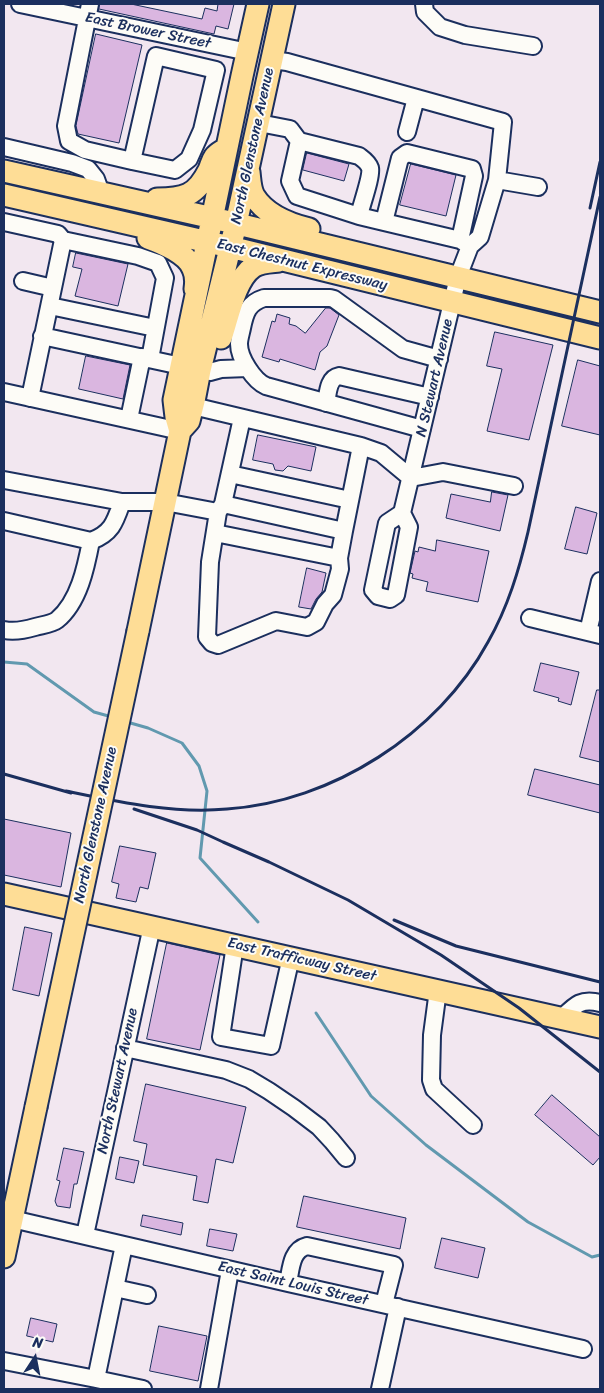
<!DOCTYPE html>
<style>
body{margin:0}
#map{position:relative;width:604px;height:1393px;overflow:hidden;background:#f2e7f0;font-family:Sriracha,sans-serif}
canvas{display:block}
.frame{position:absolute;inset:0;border:5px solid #1b2f5e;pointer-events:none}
.north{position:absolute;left:10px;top:1333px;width:50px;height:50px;-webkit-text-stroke:4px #fdfcf7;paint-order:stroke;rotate:11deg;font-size:14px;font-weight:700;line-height:20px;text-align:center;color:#1b2f5e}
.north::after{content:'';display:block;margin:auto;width:18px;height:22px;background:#1b2f5e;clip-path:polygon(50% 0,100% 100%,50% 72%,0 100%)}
</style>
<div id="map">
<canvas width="604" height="1393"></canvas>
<div class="frame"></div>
<div class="north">N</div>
</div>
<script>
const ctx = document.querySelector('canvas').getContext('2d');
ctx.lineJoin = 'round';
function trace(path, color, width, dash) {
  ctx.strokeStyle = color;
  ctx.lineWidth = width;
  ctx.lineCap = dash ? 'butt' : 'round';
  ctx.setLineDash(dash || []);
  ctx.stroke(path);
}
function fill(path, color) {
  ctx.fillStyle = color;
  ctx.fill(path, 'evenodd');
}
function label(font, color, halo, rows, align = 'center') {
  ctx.font = font + ' Sriracha,sans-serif';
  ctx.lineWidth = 4;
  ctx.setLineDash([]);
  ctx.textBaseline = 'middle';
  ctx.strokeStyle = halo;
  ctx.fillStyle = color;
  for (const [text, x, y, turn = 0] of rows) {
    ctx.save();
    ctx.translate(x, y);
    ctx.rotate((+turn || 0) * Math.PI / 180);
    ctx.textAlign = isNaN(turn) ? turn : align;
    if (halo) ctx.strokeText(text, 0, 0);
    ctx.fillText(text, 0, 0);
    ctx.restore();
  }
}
trace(new Path2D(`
 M 4,662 L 27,664 L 94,712 L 112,717
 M 127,722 L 148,728 L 182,743 L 199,766 L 207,791 L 200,858 L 258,922
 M 316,1013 L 371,1096 L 426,1145 L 528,1222 L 592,1257 L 600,1255`), '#6199af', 3);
const building = new Path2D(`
 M 100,4 L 131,4 L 202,19 L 205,8 L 217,11 L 218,4 L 234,4 L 228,29 L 216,26 L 214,34 L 99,9 Z
 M 96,34 L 142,45 L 119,143 L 78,134 L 76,126 Z
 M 307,153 L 349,164 L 344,181 L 303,170 Z
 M 411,164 L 456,175 L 446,216 L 400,205 Z
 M 76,253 L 128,264 L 118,306 L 75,296 L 82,269 L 73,267 Z
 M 326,308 L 330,308 L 339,315 L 327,346 L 320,352 L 315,370 L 280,359 L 279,362 L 262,357 L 272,321 L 275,322 L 277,314 L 290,318 L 289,324 L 296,326 L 305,333 Z
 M 495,332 L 553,345 L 529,440 L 487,431 L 502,369 L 487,366 Z
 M 86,356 L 130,365 L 123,399 L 79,389 Z
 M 578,360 L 600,366 L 600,435 L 562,426 Z
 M 258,435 L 316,447 L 311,471 L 288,466 L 283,471 L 275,470 L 273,464 L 253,460 Z
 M 492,492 L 508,495 L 500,531 L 446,518 L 451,494 L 490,502 Z
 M 576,507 L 597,513 L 587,554 L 565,549 Z
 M 437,540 L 489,551 L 478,602 L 426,591 L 428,582 L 412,578 L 413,574 L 410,573 L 415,551 L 418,552 L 419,547 L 435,551 Z
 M 307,568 L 326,573 L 322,592 L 316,599 L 311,609 L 299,607 Z
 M 541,663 L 579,672 L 571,705 L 558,701 L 559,698 L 534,691 Z
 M 597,690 L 600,690 L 600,762 L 580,757 Z
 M 535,769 L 600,785 L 600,813 L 528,795 Z
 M 4,819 L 71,833 L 61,887 L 4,875 Z
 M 120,846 L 156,853 L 148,889 L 140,887 L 136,902 L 116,898 L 119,884 L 112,882 Z
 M 25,927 L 52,933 L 39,996 L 13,990 Z
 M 167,943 L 220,955 L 200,1050 L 147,1039 Z
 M 146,1084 L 246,1107 L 233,1163 L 216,1159 L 208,1203 L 193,1200 L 197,1176 L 143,1165 L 147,1144 L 134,1141 Z
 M 552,1095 L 600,1137 L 600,1157 L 593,1165 L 535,1115 Z
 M 64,1148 L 84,1152 L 77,1184 L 74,1184 L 70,1208 L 57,1206 L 55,1201 L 60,1181 L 57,1180 Z
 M 120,1157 L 139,1161 L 134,1183 L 116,1179 Z
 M 304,1196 L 406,1218 L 400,1249 L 297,1227 Z
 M 143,1215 L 183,1223 L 181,1235 L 141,1226 Z
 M 210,1229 L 237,1234 L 233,1251 L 207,1246 Z
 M 442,1238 L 485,1248 L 478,1278 L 435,1268 Z
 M 31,1318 L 57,1324 L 53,1342 L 27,1336 Z
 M 159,1326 L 207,1336 L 198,1381 L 150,1371 Z`);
fill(building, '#dab6e0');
trace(building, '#1b2f5e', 1);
const minor = new Path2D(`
 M 20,4 L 248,52
 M 90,4 L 66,126 L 69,141 L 85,150 L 132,161 L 156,56 L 216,70 L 202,130 L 189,159 L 175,170 L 132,161
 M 424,4 L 425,12 L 440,27 L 465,35 L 533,46
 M 272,60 L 287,62 L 503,122 L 497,180 L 480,237 L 470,246 L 458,277 L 402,513 L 387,523 L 373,590 L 378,596 L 390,599 L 396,595 L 409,527 L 402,513
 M 259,123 L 290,129 L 299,141 L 290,181 L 297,196 L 359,216 L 384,222
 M 407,132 L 416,98
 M 299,141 L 359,156 C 363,159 368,162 370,168 C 372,176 361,206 359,216
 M 4,147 L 72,163 L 88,169 L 96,179 L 101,193
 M 497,180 L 538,187
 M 4,222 L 58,234 L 63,240 L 53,288
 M 63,240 L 138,256 L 158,263 L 165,278 L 150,359
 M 460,240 L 474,176 L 472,169 L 407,153 L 400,158 L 384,222 L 460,240 L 470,246
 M 23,281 L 53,288 L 30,398
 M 50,306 L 155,328
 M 42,336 L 181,366
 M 200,370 L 210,372 L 221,369 L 248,368
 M 4,392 L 180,431
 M 326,403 C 328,393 328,378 339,376 L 430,397
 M 193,406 L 361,446
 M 129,419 L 142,357
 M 422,429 L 266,386 C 254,381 239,358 239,344 C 239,339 241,333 242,328 C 245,313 248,303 264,298 L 330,298 L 334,299 L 403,349 L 439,359
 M 230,474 L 350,500
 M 411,478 L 443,472 L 514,486
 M 4,480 L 122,502 L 165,502 L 218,512 L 223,504 L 344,531 L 361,446 L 381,453 L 411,478
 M 223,504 L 242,418
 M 218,512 L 210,562 L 207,637 L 212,643 L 218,645 L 276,621 L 307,627 L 316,622 L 325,604 L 333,595 L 340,569 L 339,558 L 344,531
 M 4,521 L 91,541 C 112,533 115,522 122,502
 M 215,533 L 339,558
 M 530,618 L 600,635
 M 4,630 C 14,632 25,630 35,627 C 42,625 52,624 57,620 C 79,602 86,567 91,541
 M 588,632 L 600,581
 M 235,945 L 221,1037 L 271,1046 L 291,957
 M 438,990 L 432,1035 L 431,1080 L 434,1089 L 473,1125
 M 562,1018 C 575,1005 581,998 600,1003
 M 125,1048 L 226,1070 L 249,1079 L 269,1091 L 294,1108 L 319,1127 L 332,1141 L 346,1158
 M 12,1219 L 288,1283 L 583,1349
 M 85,1235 L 152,926
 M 288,1283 C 291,1269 291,1250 307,1246 L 394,1265 L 384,1304
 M 115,1288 L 147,1295
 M 4,1361 L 96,1379 L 143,1389
 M 96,1379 L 124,1245
 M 209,1389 L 230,1270
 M 380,1389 L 398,1307`);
const major = new Path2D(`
 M 4,171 L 213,218 L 600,312
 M 249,172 C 250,180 250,189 254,196 C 265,214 289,224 309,229
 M 4,195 L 230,247 L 600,338
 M 157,199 C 184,199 196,196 209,170 C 213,160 212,157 222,151
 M 148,238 C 162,243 188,254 193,269 C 196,275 196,282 195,289
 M 221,338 C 228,318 235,279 253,267 C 260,262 270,262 279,261
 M 180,431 L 176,417 L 174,400 L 242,76 L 258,4
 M 138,631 L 180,431 L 189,421 L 194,401 L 200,370 L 236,224 L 284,4
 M 4,894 L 600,1027
 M 4,1257 L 36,1107`);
trace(minor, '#1b2f5e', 20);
trace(major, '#1b2f5e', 25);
trace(minor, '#fdfcf7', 16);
trace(major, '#fedd96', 21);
trace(new Path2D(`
 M 590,208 L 600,162
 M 4,774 L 71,793
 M 66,791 C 119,802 173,814 227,809 C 332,802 438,734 488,642 C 508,607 519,570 528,532 L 600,197
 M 134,809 L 197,830 L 223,842 L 269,862 L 348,900 L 441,955 L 519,1008 L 600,1072
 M 394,920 L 456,946 L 600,982`), '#1b2f5e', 3);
const majorBridge = new Path2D(`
 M 36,1107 L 138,631`);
trace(majorBridge, '#1b2f5e', 25, []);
trace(majorBridge, '#fedd96', 21);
label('15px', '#1b2f5e', '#fdfcf7', [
 ["East Brower Street",148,31,12],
 ["North Glenstone Avenue",253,146,-78],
 ["East Chestnut Expressway",302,265,14],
 ["N Stewart Avenue",435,378,-77],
 ["North Glenstone Avenue",96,825,-78],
 ["East Trafficway Street",302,960,13],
 ["North Stewart Avenue",118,1081,-78],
 ["East Saint Louis Street",293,1284,13]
]);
</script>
